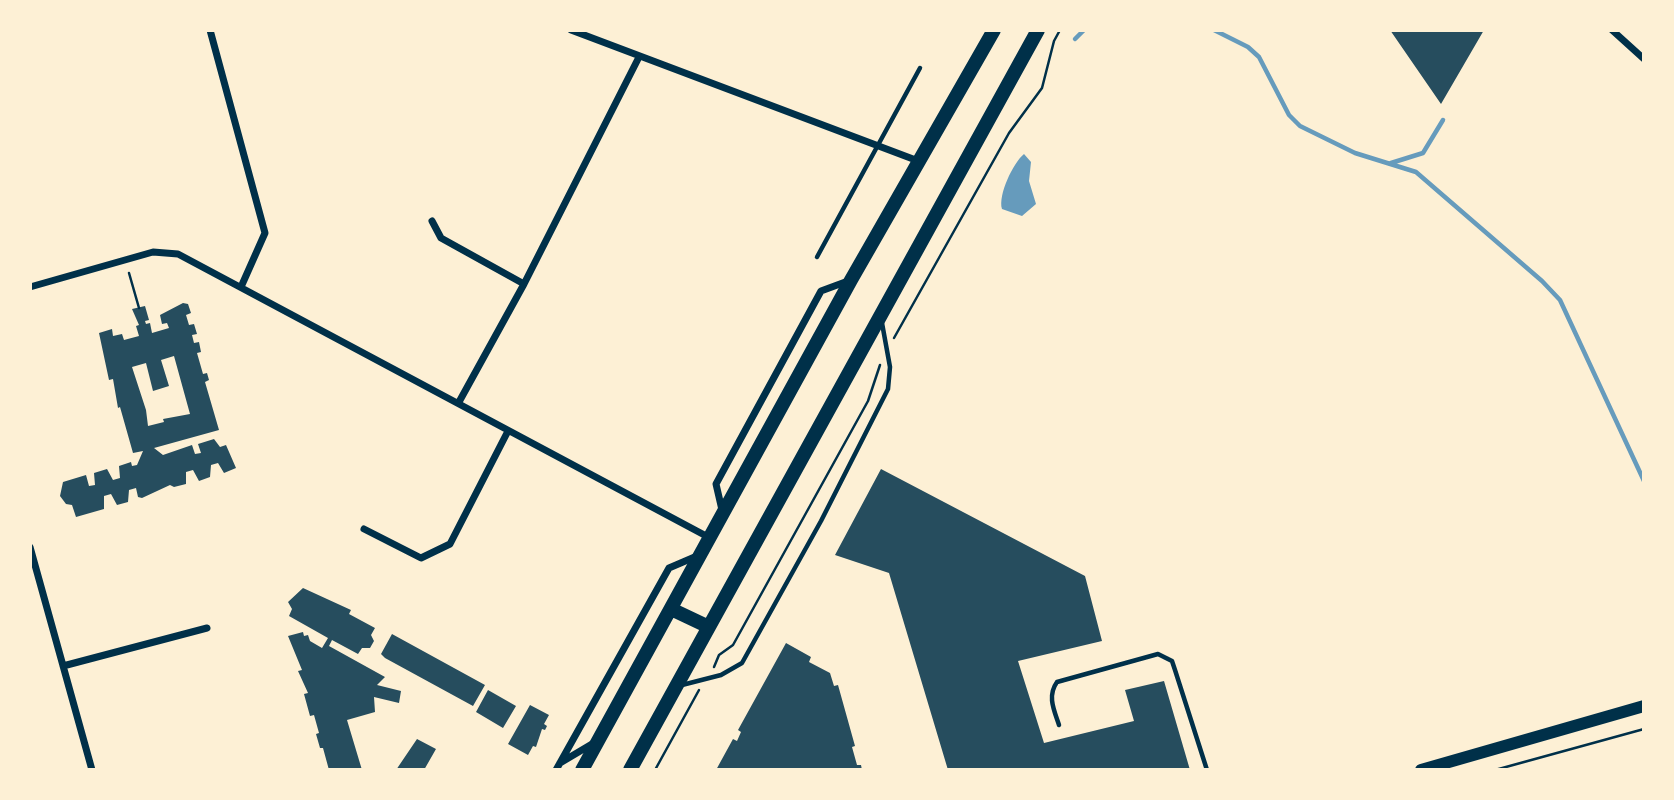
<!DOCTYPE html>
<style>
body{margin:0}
#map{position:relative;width:1674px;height:800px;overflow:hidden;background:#fdf0d5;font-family:"Fira Sans",sans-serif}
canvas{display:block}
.frame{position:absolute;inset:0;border:32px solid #fdf0d5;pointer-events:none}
</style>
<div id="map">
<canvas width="1674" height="800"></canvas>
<div class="frame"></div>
</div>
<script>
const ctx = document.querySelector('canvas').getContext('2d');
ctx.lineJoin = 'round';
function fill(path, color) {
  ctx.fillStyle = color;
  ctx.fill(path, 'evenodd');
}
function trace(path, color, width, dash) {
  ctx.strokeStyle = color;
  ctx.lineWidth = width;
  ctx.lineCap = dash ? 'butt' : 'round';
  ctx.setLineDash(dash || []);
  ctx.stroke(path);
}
fill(new Path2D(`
 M 1024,154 L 1031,162 L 1029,181 L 1036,204 L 1022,216 L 1002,209 C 998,195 1013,163 1024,154 Z`), '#669bbc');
trace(new Path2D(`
 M 1214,30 L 1248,47 L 1259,57 L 1289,115 L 1300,126 L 1355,153 L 1416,172 L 1542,281 L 1560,300 L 1644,481
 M 1075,39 L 1084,30
 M 1391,163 L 1423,153 L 1443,120`), '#669bbc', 4.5);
fill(new Path2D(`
 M 1390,30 L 1484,30 L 1441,104 Z
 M 183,303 L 188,304 L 191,313 L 186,315 L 189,325 L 194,324 L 197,334 L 192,335 L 194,343 L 199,342 L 201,352 L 197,353 L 203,374 L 207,373 L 209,380 L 205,382 L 219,430 L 154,448 L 163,455 L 192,445 L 195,454 L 201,453 L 198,444 L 214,439 L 220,447 L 226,445 L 236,468 L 224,473 L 218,463 L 211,465 L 210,477 L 199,481 L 193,470 L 186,472 L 186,484 L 174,487 L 170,485 L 142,498 L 138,497 L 136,488 L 129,490 L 128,502 L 117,505 L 111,494 L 104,496 L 104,509 L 76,517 L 72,505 L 66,504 L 60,496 L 63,482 L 86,475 L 89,486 L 95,485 L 94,473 L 107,469 L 113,480 L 120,478 L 119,466 L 131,462 L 132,466 L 137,465 L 143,451 L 133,453 L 120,407 L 118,408 L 113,379 L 109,380 L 99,333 L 112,329 L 113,336 L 122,334 L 124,340 L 139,336 L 136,326 L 139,325 L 132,309 L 145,306 L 149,320 L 145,321 L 146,324 L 150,323 L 152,333 L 169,328 L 167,323 L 162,324 L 160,315 ZM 174,356 L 190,414 L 163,419 L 164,422 L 148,426 L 146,410 L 132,367 L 146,363 L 153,391 L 169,386 L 161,360 Z
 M 881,469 L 1085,576 L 1102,641 L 1018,661 L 1044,743 L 1134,721 L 1125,690 L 1164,681 L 1190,770 L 948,770 L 889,573 L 835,555 Z
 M 303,588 L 351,610 L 349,614 L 375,628 L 371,635 L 374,641 L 370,648 L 362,648 L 358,654 L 332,640 L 329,646 L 385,677 L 377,685 L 401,691 L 399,703 L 374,697 L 375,712 L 347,720 L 362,770 L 329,770 L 323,748 L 320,748 L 316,734 L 319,733 L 314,715 L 310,716 L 304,694 L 308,693 L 298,671 L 302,670 L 288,636 L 303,632 L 304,636 L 308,635 L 310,641 L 322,648 L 328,638 L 289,616 L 292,609 L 288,602 Z
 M 392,634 L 485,685 L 473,706 L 385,658 L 381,654 Z
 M 786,643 L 811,657 L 809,662 L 830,673 L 834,686 L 838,685 L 855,746 L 852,747 L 857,765 L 861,765 L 862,770 L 716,770 L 733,739 L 737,741 L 741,732 L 738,730 Z
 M 488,690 L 516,706 L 503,728 L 476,712 Z
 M 530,705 L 549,715 L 544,724 L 547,726 L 545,730 L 542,729 L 536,747 L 533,746 L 528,755 L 508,744 Z
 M 417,739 L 436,749 L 424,770 L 396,770 Z`), '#264d5e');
trace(new Path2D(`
 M 129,273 L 139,308
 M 894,338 L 1009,133 L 1042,88 L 1054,41 L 1060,30
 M 714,667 L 719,655 L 733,645 L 868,401 L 880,365
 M 655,770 L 699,690
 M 1495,770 L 1644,729`), '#003049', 2.5);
trace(new Path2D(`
 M 817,257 L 920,68
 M 682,685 L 721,675 L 742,663 L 821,521 L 888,389 L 890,367 L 882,323
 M 1059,725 C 1054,710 1047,696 1057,682 L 1158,654 L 1172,661 L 1175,670 L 1207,770`), '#003049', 4.5);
trace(new Path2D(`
 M 210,30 L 265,233 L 241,287
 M 571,30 L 921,162
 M 1612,30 L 1644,59
 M 432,221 L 441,238 L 524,284
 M 30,287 L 153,252 L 178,254 L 710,538
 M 459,402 L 524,284 L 639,57
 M 722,510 L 716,484 L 821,291 L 848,281
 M 364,529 L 421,558 L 450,544 L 508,431
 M 30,547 L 92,770
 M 63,666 L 207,628
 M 560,763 L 592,744
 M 556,770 L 669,568 L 697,556`), '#003049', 7);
trace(new Path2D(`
 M 1421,770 L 1644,706`), '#003049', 12);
trace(new Path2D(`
 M 671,609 L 709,627
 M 582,770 L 851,280 L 994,30
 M 630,770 L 1038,30`), '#003049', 14);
</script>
